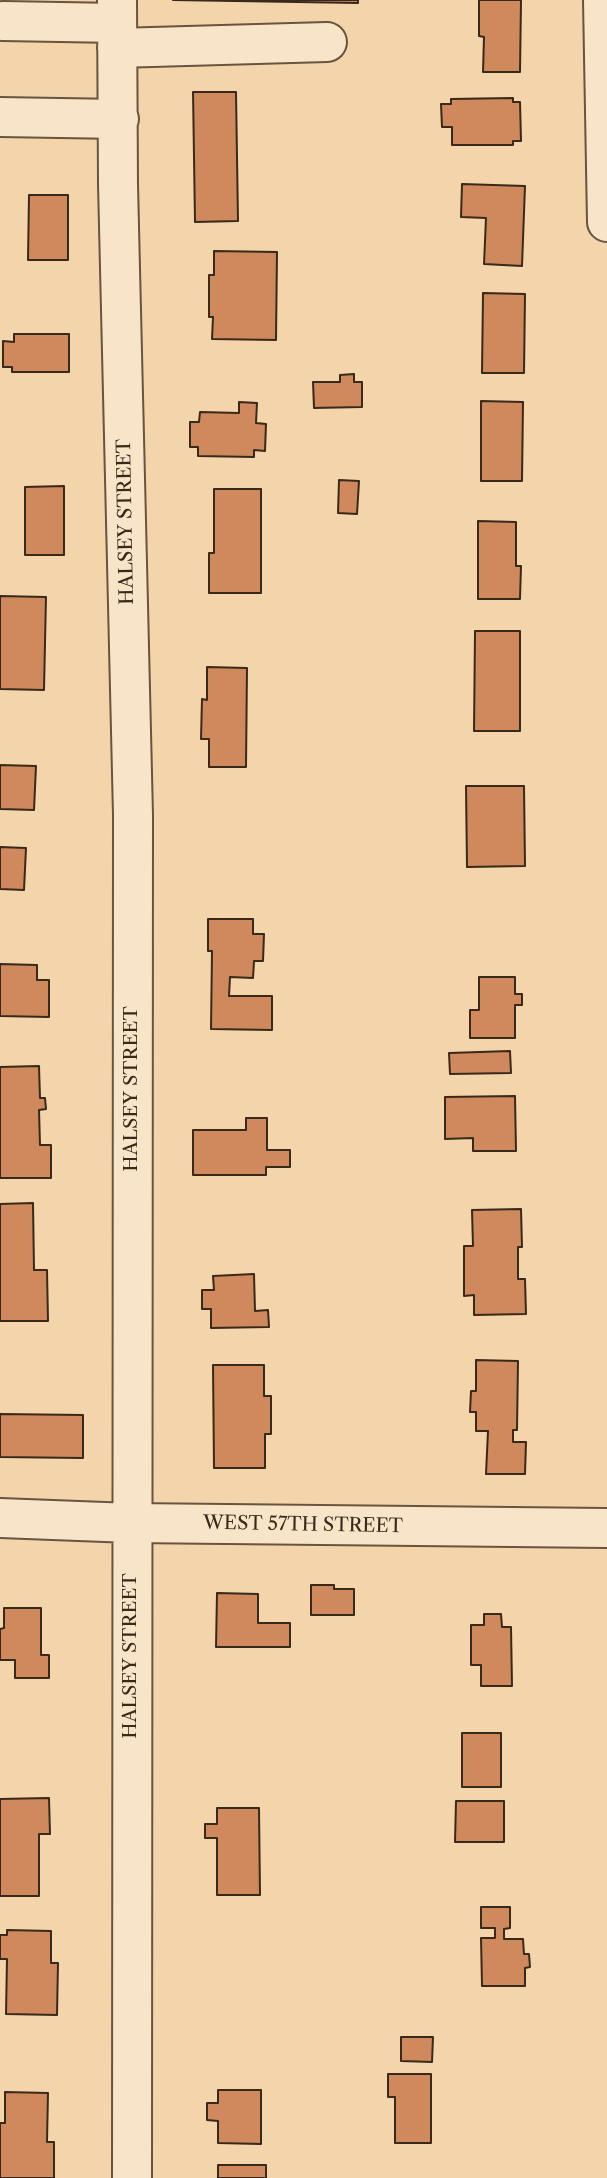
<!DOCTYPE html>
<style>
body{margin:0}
canvas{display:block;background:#f4d5ab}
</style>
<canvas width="607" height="2178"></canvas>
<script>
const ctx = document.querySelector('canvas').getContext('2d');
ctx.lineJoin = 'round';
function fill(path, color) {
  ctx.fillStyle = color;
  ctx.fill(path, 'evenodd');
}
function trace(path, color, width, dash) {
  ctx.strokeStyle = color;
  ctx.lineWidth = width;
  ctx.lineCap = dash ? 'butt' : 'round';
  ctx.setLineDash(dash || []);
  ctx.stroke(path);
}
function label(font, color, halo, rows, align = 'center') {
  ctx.font = font + ' "Libre Caslon Text",serif';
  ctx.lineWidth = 5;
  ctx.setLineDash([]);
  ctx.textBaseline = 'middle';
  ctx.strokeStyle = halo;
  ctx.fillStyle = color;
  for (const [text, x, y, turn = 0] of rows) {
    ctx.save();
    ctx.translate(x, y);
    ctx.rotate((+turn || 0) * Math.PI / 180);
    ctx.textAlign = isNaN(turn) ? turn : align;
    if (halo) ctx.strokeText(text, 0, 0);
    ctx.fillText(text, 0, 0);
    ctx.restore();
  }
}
const building = new Path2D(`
 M 173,0 L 358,0 L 358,3 Z
 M 479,0 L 521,0 L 520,72 L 483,72 L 484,37 L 479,36 Z
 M 193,92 L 236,92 L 238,221 L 195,222 Z
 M 513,98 L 513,102 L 520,102 L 521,141 L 513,141 L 513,145 L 452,145 L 452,127 L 442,127 L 441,104 L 451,104 L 451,99 Z
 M 462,184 L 525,186 L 522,266 L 484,264 L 486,218 L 461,217 Z
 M 29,195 L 68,195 L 68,260 L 28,260 Z
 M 214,251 L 277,252 L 276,340 L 212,339 L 213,317 L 209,317 L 209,275 L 214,275 Z
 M 483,293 L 525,294 L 524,373 L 482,373 Z
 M 14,334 L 69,334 L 69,372 L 12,372 L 12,367 L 3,367 L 3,341 L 14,342 Z
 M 354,374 L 354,382 L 362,382 L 362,407 L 314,408 L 313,382 L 340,382 L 340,375 Z
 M 481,401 L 523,402 L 522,481 L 481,481 Z
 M 239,402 L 257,403 L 256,423 L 266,424 L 265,451 L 254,450 L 254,457 L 198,456 L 198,447 L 190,447 L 190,422 L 199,422 L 200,412 L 239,413 Z
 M 339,480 L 359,481 L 357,514 L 338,513 Z
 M 64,486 L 64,555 L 25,555 L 25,487 Z
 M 214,489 L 261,489 L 261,593 L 209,593 L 209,553 L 214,553 Z
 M 478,521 L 516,522 L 516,566 L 521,566 L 520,599 L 478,599 Z
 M 0,596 L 46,597 L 44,690 L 0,689 Z
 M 475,631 L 520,631 L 520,731 L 474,731 Z
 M 207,667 L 247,668 L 246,767 L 209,767 L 209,739 L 201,739 L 202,699 L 207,700 Z
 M 0,765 L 36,766 L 34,810 L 0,809 Z
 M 466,786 L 524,786 L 525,866 L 467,867 Z
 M 0,847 L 26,848 L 24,890 L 0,889 Z
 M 208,919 L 253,919 L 253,934 L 264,934 L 263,961 L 254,961 L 253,978 L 230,977 L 229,996 L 272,996 L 272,1030 L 211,1029 L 212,951 L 208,951 Z
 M 0,964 L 37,965 L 37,980 L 49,980 L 49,1017 L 0,1016 Z
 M 479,977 L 515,977 L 515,994 L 522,994 L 522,1005 L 515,1005 L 515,1038 L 470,1038 L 470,1010 L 479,1010 Z
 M 510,1051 L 511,1073 L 450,1074 L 449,1053 Z
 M 39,1066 L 40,1098 L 45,1098 L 46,1109 L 39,1110 L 40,1145 L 51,1145 L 51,1178 L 0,1178 L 0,1067 Z
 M 515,1096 L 516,1151 L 473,1151 L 473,1138 L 445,1139 L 445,1097 Z
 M 246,1118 L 267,1118 L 267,1150 L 290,1150 L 290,1167 L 266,1167 L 266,1175 L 193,1175 L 193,1130 L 246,1130 Z
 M 33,1203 L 34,1270 L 47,1270 L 48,1321 L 0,1321 L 0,1204 Z
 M 521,1209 L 522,1247 L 518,1247 L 518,1279 L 525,1279 L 526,1314 L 474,1315 L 474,1295 L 464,1296 L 464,1246 L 473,1246 L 472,1210 Z
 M 254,1274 L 255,1311 L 268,1310 L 269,1327 L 211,1328 L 211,1309 L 202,1309 L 202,1290 L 214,1290 L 213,1276 Z
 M 476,1360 L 518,1361 L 517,1430 L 513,1430 L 513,1442 L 526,1442 L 525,1474 L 486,1474 L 488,1431 L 476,1431 L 476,1412 L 470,1412 L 471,1391 L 476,1391 Z
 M 213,1365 L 264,1365 L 264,1396 L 271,1396 L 271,1434 L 265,1434 L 265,1468 L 214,1468 Z
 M 0,1414 L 83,1415 L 83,1458 L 0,1457 Z
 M 311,1585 L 334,1585 L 334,1589 L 354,1589 L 354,1615 L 311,1615 Z
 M 217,1593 L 258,1594 L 258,1623 L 290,1623 L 290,1647 L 216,1647 Z
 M 4,1608 L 41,1608 L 41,1655 L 49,1655 L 49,1678 L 15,1678 L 15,1660 L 0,1660 L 0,1629 L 4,1628 Z
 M 484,1614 L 501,1614 L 502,1627 L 511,1627 L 512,1686 L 481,1686 L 481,1665 L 471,1665 L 471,1625 L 484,1625 Z
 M 462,1733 L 501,1733 L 501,1787 L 462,1787 Z
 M 49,1798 L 50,1834 L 39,1834 L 39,1896 L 0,1896 L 0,1799 Z
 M 456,1801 L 504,1801 L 504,1842 L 455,1842 Z
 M 217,1808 L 259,1808 L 260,1895 L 217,1895 L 217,1838 L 205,1838 L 205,1824 L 217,1824 Z
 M 481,1907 L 510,1907 L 510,1928 L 504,1929 L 504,1939 L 523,1939 L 524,1954 L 529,1954 L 530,1967 L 525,1968 L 525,1986 L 482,1986 L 481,1938 L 495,1938 L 495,1928 L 481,1928 Z
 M 7,1930 L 51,1931 L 51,1963 L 58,1963 L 57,2015 L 6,2014 L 7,1959 L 0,1959 L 0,1935 L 7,1935 Z
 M 401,2037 L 433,2037 L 432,2062 L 401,2061 Z
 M 388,2074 L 431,2074 L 431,2143 L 395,2143 L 395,2097 L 388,2097 Z
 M 218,2090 L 261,2090 L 261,2144 L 218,2143 L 218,2121 L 207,2120 L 207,2103 L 218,2103 Z
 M 5,2092 L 48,2093 L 47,2142 L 54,2142 L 54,2178 L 0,2178 L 0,2123 L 5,2123 Z
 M 218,2165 L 266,2165 L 266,2178 L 218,2178 Z`);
fill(building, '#d0895c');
trace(building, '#39291b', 2);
const minor = new Path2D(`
 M 117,0 L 118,184 L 133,815 L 132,2178
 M 603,0 L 607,222
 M 3,21 L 117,23
 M 117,48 L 327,42
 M 0,117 L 119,119
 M 0,1518 L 131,1523 L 607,1528`);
trace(minor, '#68543f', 42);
trace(minor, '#f8e4c8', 38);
label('19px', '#39291b', '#f8e4c8', [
 ["HALSEY STREET",126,522,-91],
 ["HALSEY STREET",132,1089,-90],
 ["WEST 57TH STREET",303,1525,1],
 ["HALSEY STREET",131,1656,-90]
]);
</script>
